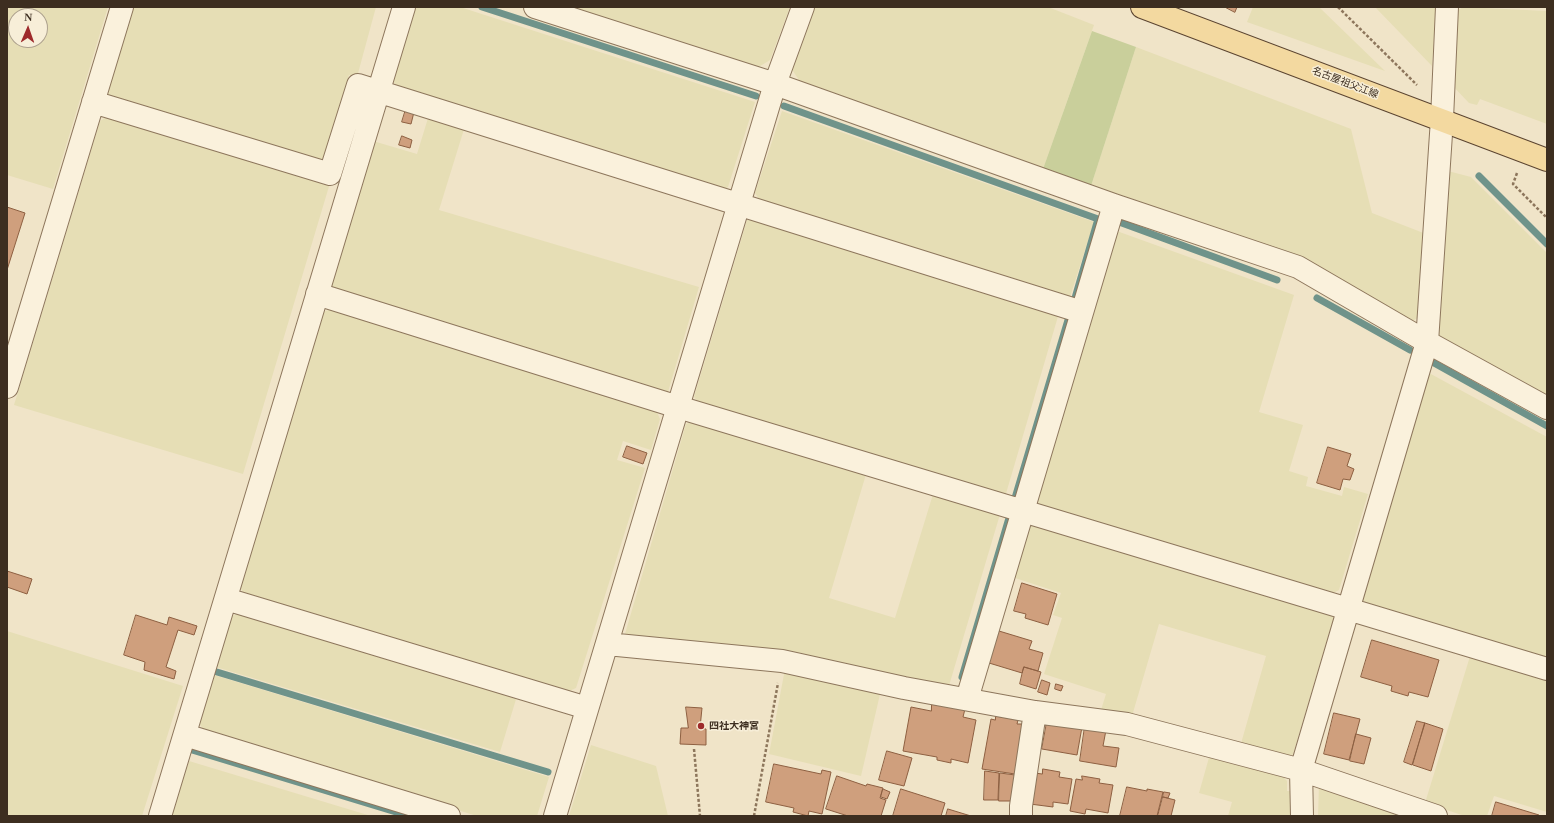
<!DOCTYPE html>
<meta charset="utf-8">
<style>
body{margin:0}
#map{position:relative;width:1554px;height:823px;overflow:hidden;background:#f0e4c8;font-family:"Times New Roman",serif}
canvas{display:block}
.frame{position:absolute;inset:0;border:8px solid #3d2e20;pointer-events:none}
.north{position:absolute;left:8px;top:8px;width:40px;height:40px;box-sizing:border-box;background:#f7eed8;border:1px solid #ada18e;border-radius:50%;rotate:2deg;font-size:11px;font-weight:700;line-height:16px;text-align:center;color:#3d2e20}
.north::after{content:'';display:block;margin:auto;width:14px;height:18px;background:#9e2a2b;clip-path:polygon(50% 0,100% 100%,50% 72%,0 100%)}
</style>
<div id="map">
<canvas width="1554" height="823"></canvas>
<div class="frame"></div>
<div class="north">N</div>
</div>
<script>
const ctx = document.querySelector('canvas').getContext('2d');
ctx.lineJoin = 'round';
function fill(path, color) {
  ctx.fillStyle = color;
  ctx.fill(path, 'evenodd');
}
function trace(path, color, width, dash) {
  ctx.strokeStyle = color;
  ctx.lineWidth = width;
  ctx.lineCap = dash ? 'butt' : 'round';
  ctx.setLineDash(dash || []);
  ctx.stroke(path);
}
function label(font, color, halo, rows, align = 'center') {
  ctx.font = font + ' "Times New Roman","Noto Sans JP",serif';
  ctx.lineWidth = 3;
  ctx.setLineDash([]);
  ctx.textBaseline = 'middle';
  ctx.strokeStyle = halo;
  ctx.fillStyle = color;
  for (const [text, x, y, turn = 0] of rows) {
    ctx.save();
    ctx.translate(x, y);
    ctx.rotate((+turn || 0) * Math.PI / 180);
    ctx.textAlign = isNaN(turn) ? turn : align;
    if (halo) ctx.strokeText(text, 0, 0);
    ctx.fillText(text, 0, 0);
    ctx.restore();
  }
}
fill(new Path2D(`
 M 7,7 L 108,7 L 53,189 L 7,175 ZM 16,16 L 40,16 L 40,40 L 16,40 Z
 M 133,7 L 376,7 L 357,77 L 349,75 L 327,158 L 317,163 L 113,102 L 107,93 Z
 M 414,7 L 460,7 L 755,102 L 728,187 L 721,191 L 398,88 L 391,78 Z
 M 573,7 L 790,7 L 770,60 L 757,68 Z
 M 814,7 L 1048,7 L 1094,25 L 1043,169 L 801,83 L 791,68 Z
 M 1253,7 L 1319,7 L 1385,71 L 1247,22 Z
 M 1375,7 L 1436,7 L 1432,66 Z
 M 1463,7 L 1547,11 L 1547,124 L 1480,99 L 1477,105 L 1469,103 L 1450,83 L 1457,11 Z
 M 1136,47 L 1351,129 L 1372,213 L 1426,234 L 1422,315 L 1411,322 L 1091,186 Z
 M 782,111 L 1094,222 L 1070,297 L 761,202 L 755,193 Z
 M 429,115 L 465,126 L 439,210 L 699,287 L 668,392 L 659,394 L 339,296 L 329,283 L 373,141 L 417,154 Z
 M 108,116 L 330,183 L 243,474 L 14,405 L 100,121 Z
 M 1448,171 L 1471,177 L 1547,253 L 1547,396 L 1436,336 Z
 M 754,215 L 1059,313 L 1005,497 L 701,406 L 694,397 L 747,220 Z
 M 1114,230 L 1294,295 L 1259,412 L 1303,425 L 1289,471 L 1308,477 L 1306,486 L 1342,496 L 1344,487 L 1368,494 L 1339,590 L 1331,594 L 1040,508 L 1036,496 Z
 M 334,308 L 656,410 L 660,419 L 651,450 L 623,441 L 617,460 L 645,468 L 576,688 L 567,692 L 245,596 L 240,587 L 323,312 Z
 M 1429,373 L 1547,437 L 1547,659 L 1365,604 L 1362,598 Z
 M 696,420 L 867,471 L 829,598 L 895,618 L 934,491 L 1001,511 L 948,689 L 631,641 L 625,634 L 686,424 Z
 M 1036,521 L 1334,616 L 1293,754 L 1283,760 L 1240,747 L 1266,656 L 1159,624 L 1132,716 L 1101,710 L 1106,694 L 1044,674 L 1062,618 L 1053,615 L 1061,593 L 1012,577 L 1027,526 Z
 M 242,612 L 517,696 L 500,752 L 216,667 L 232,616 Z
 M 7,631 L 183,686 L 142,816 L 7,816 Z
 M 1471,653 L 1547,676 L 1547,812 L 1494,796 L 1487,816 L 1465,816 L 1425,803 Z
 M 785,669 L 881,690 L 861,776 L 769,754 Z
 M 214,675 L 549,777 L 537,816 L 477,816 L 207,733 L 199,724 Z
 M 591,745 L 656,766 L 668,816 L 569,816 Z
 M 1210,754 L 1280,773 L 1287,781 L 1287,791 L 1293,791 L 1292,816 L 1228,816 L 1232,802 L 1199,793 Z
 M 189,761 L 371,816 L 171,816 Z
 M 1319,785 L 1411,816 L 1318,816 Z`), '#e6deb5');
fill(new Path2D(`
 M 1092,31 L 1136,47 L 1091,186 L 1043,169 Z`), '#c9cf9b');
trace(new Path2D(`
 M 482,7 L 756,96
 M 784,106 L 1098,219 L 1075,298
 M 1479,176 L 1547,244
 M 1119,222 L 1277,280
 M 1317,298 L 1410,350
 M 1434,363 L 1547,426
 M 1015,498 L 1068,320
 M 217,672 L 548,772
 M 962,677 L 1009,518
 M 192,750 L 409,816`), '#6f938a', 7);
const building = new Path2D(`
 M 1225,7 L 1237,7 L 1235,12 Z
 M 406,109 L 414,112 L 411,124 L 402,122 Z
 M 402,136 L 412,140 L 410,148 L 399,145 Z
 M 7,207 L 25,213 L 7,270 Z
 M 627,446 L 647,453 L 643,464 L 623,457 Z
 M 1328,447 L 1351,454 L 1347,466 L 1354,469 L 1350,480 L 1343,479 L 1340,490 L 1317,483 Z
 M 7,571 L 32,579 L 27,594 L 7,587 Z
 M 1022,583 L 1057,594 L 1048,625 L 1025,618 L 1026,614 L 1014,611 Z
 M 136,615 L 167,625 L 169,617 L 197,626 L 194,635 L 178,630 L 166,667 L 176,671 L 174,679 L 144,670 L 145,662 L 124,655 Z
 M 999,631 L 1032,641 L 1029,649 L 1043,653 L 1038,671 L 1024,667 L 1022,673 L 989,663 Z
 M 1372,640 L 1439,660 L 1428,697 L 1409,692 L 1408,696 L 1391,691 L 1392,686 L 1361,677 Z
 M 1024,667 L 1041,672 L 1036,689 L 1020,684 Z
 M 1042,680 L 1050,683 L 1047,695 L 1038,692 Z
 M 1056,684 L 1063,686 L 1061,691 L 1055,689 Z
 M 932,703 L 965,709 L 963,717 L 976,720 L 968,763 L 951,759 L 951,763 L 937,760 L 937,757 L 903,751 L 911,707 L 931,711 Z
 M 686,707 L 702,708 L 700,728 L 706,729 L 706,745 L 680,744 L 681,728 L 688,728 Z
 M 1334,713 L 1360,719 L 1349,760 L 1324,754 Z
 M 996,716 L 1018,720 L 1017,724 L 1023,724 L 1015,774 L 982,769 L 991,719 L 995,720 Z
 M 1417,721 L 1425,723 L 1412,765 L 1404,762 Z
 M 1047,722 L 1082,727 L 1077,755 L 1042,749 Z
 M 1425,723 L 1443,729 L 1431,771 L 1413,765 Z
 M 1085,726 L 1106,730 L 1103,746 L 1119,748 L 1116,767 L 1080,761 Z
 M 1356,734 L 1371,738 L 1364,764 L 1350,761 Z
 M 887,751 L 912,758 L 904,786 L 879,780 Z
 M 774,764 L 821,774 L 822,770 L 831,772 L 822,814 L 809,811 L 808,816 L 793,812 L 794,808 L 766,802 Z
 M 1043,769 L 1060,772 L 1059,777 L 1072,779 L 1068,804 L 1053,802 L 1053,807 L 1030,804 L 1035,773 L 1042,774 Z
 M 985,771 L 999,773 L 998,800 L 984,800 Z
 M 1000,773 L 1015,775 L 1014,801 L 999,801 Z
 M 837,776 L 866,786 L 867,784 L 883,788 L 880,798 L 886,800 L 881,816 L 848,816 L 826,809 Z
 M 1082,776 L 1100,779 L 1099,783 L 1113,785 L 1108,813 L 1086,809 L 1085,814 L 1070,811 L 1076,779 L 1082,780 Z
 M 1127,787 L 1147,791 L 1147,789 L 1163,792 L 1157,816 L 1120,816 Z
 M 883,789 L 890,792 L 887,799 L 881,797 Z
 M 901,789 L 945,803 L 941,816 L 893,816 Z
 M 1164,792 L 1170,793 L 1168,798 L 1163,797 Z
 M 1163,797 L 1175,800 L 1171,816 L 1158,816 Z
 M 1496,802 L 1539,815 L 1539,816 L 1492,816 Z
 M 948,809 L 971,816 L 946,816 Z`);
fill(building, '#cf9f7d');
trace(building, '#8d5f41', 1);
const street = new Path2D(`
 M 535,7 L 775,84 L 1114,205 L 1298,267 L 1427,342 L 1547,408
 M 93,102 L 330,174 L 358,85 L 1082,312
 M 317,294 L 678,407 L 1547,669
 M 7,387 L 122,7
 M 226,599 L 587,708
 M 607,644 L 782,661 L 904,688 L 1035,712 L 1127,724 L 1301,770 L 1436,816
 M 967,699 L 1114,205
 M 185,735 L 449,816
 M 160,816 L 404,7
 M 555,816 L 775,84 L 803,7
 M 1021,816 L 1021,806 L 1035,712
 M 1302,816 L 1301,770 L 1427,342 L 1442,119 L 1447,7`);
const primary = new Path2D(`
 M 1142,7 L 1547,160`);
trace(street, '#8d765c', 24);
trace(primary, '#5b4430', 24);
trace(new Path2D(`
 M 1338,7 L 1417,85
 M 1517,173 L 1513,184 L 1547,218
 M 694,749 L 700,816
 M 754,816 L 778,683`), '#8d765c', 2.5, [3, 2]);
trace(street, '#faf1dc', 22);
trace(primary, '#f3d9a0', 22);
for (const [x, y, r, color] of [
 [701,726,4,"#9e2a2b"]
]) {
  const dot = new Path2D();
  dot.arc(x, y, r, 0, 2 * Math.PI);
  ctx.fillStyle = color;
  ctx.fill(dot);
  trace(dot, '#f7eed8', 1.5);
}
label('10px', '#3d2e20', '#f7eed8', [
 ["名古屋祖父江線",1345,83,21]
]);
label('bold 10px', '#3d2e20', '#f7eed8', [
 ["四社大神宮",709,726]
], 'left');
</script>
